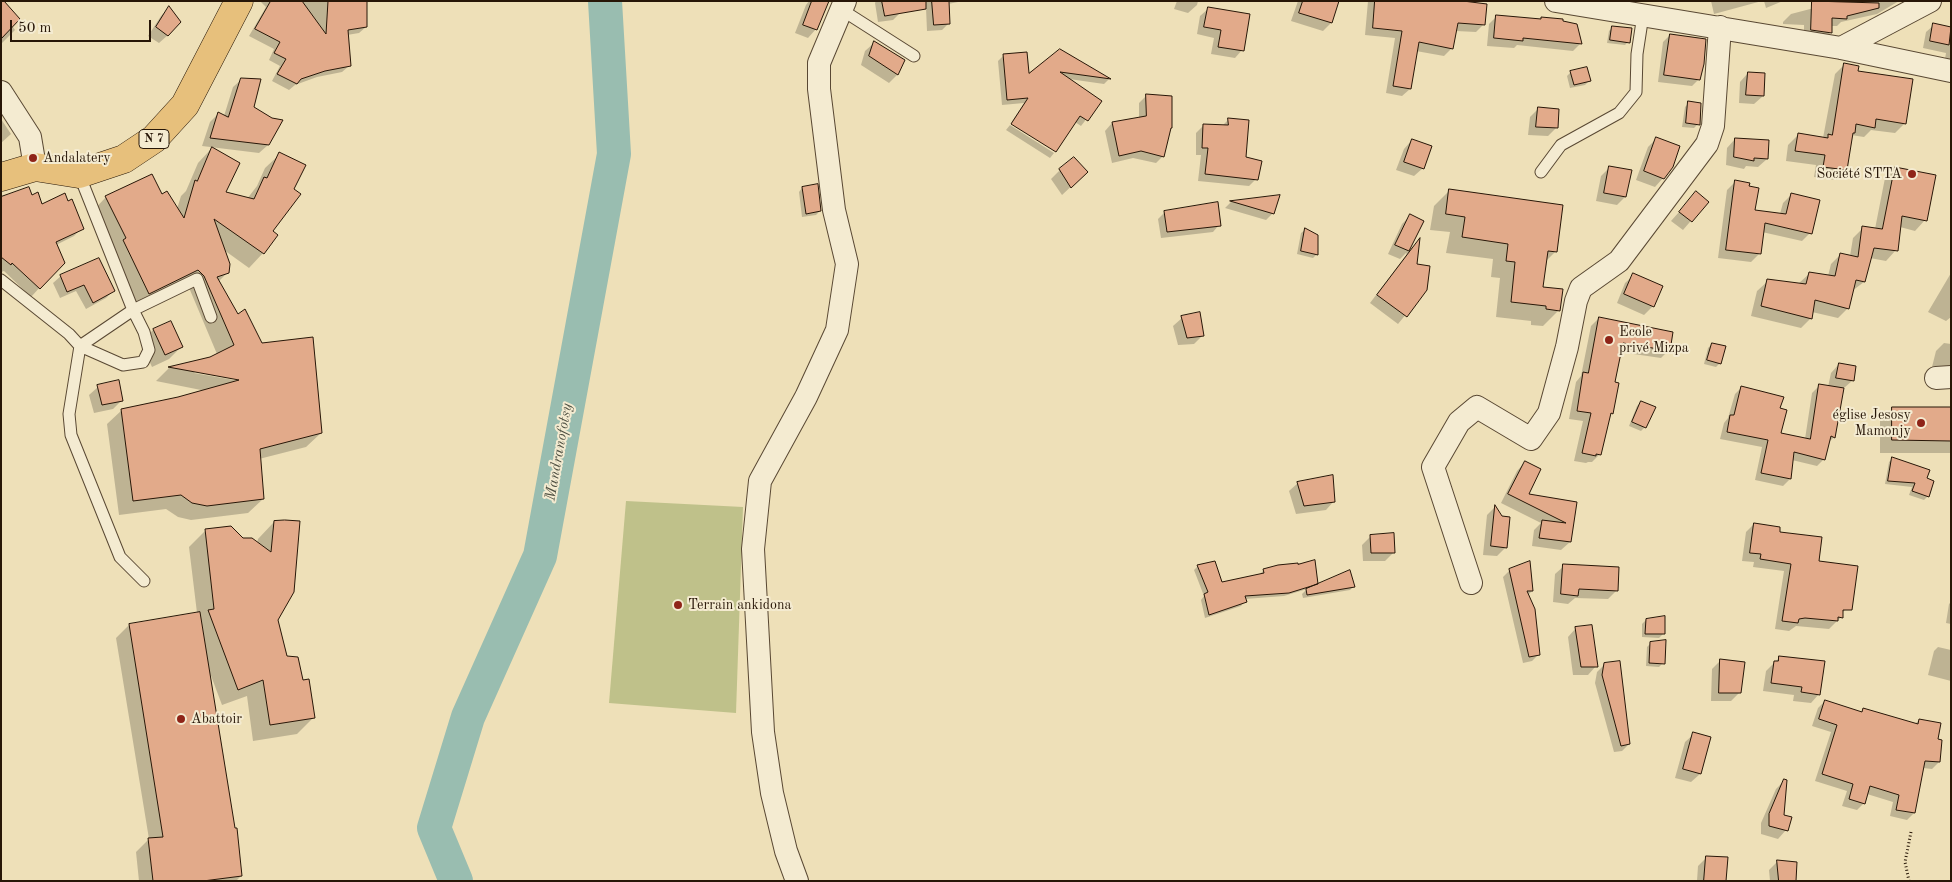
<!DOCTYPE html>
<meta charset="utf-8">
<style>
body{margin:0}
#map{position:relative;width:1952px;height:882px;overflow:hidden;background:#eee0b8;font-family:"Old Standard TT",serif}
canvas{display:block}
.frame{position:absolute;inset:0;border:2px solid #271607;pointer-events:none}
.scale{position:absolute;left:10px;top:20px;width:141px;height:22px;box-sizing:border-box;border:2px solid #271607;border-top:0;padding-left:6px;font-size:15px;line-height:18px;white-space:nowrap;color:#271607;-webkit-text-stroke:4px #f4ebd1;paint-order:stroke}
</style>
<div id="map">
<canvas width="1952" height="882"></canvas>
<div class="frame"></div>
<div class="scale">50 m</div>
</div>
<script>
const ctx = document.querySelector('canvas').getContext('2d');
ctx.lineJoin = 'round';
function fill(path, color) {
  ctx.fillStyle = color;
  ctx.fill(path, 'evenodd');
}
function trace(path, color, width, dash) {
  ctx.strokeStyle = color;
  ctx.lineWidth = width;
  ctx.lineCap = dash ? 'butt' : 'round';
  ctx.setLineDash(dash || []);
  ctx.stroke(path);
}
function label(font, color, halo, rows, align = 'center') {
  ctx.font = font + ' "Old Standard TT",serif';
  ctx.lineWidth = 4;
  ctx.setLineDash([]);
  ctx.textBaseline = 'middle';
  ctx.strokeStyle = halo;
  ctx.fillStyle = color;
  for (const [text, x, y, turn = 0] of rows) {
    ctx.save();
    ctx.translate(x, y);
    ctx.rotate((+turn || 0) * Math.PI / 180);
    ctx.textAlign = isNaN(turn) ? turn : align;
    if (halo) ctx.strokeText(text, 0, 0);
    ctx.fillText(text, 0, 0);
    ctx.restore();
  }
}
fill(new Path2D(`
 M 626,501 L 743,507 L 736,713 L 609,703 Z`), '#bfc18a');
fill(new Path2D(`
 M 260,1 L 366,1 L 366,27 L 359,33 L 347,35 L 349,66 L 342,72 L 317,77 L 295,85 L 289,90 L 272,81 L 280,66 L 269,60 L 274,49 L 249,36 L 266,7 Z
 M 809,1 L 827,1 L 816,29 L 808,38 L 795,33 L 806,5 Z
 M 876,1 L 963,1 L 948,4 L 949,23 L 942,30 L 927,31 L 926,8 L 900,13 L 893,20 L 878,22 L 875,3 Z
 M 1177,1 L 1198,1 L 1197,5 L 1188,13 L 1174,9 Z
 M 1298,1 L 1338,1 L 1331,23 L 1323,31 L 1291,21 Z
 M 1368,1 L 1444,1 L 1484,24 L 1476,32 L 1456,31 L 1452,48 L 1444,56 L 1416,51 L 1410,89 L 1402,96 L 1386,93 L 1395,38 L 1365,35 Z
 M 1711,1 L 1762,1 L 1714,14 Z
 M 1764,1 L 1783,1 L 1766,8 Z
 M 1841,1 L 1899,1 L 1877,14 L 1841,22 L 1837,26 L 1831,26 L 1830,33 L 1822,41 L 1804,38 L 1804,25 L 1783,24 L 1783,22 L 1791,14 Z
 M 169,8 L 168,35 L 159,43 L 148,36 L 161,16 Z
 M 1,9 L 15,30 L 1,44 Z
 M 1208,9 L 1242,50 L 1235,58 L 1211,54 L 1214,38 L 1197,34 L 1200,16 Z
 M 1497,16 L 1540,20 L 1542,18 L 1581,43 L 1573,51 L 1517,45 L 1514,48 L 1487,46 L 1489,24 Z
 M 1934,25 L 1951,28 L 1951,69 L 1944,65 L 1946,53 L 1923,48 L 1926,32 Z
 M 1613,27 L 1629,41 L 1625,45 L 1607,43 L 1609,31 Z
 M 1670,35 L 1699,79 L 1692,86 L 1658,82 L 1663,42 Z
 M 874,43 L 904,61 L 897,75 L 889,83 L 861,65 L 865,51 Z
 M 1060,51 L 1109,79 L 1104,84 L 1069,79 L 1098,104 L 1081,126 L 1075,122 L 1056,151 L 1011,123 L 1024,103 L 1002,105 L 998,61 L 1004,55 L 1028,75 Z
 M 1845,64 L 1857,72 L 1905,123 L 1895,133 L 1871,130 L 1864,137 L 1851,135 L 1846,170 L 1836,180 L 1814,177 L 1816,165 L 1786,161 L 1788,145 L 1798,135 L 1823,138 L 1835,74 Z
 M 1571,72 L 1589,81 L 1585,85 L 1570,88 L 1567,76 Z
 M 1748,73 L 1763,96 L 1754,104 L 1739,103 L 1740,82 Z
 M 242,79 L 268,145 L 259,153 L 202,146 L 210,122 L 218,114 L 224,116 L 233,87 Z
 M 1146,96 L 1169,130 L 1163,156 L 1156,163 L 1133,158 L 1112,163 L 1105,131 L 1112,123 L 1139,118 L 1139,103 Z
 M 1689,103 L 1698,124 L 1694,128 L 1682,127 L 1685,107 Z
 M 1538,109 L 1557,127 L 1548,136 L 1528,135 L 1530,117 Z
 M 1,119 L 11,134 L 1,143 Z
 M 1229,119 L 1245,158 L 1256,179 L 1249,186 L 1198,181 L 1201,155 L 1196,155 L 1196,133 L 1204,125 L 1222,126 Z
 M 1010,125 L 1054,153 L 1050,158 L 1006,130 Z
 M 1656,139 L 1663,178 L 1655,187 L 1636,180 L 1648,147 Z
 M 1735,139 L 1767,159 L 1758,167 L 1746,166 L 1744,169 L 1726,165 L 1727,148 Z
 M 1412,140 L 1423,168 L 1414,176 L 1396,170 L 1404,149 Z
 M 212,148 L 224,193 L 247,199 L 257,186 L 265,168 L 280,154 L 271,232 L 263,253 L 249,268 L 224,250 L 228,272 L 218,282 L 237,315 L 262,344 L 321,433 L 306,447 L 259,459 L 263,499 L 248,513 L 191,520 L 178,517 L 166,509 L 119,515 L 107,424 L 122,410 L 206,391 L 156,381 L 169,368 L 211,359 L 217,354 L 190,290 L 183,284 L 134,307 L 92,212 L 106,197 L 162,196 L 177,209 L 181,196 L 186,191 L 198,163 ZM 196,371 L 245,380 L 245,382 L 194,373 Z
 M 1610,167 L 1625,197 L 1617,205 L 1596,201 L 1601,176 Z
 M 1895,168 L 1925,220 L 1915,231 L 1900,227 L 1896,250 L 1886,261 L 1870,258 L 1864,282 L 1852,291 L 1848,308 L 1838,318 L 1812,312 L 1811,318 L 1801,328 L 1751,316 L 1757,291 L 1768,281 L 1798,284 L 1809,274 L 1828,276 L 1831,264 L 1841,254 L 1850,256 L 1853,238 L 1863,228 L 1875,229 L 1885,178 Z
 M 1060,170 L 1077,181 L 1062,195 L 1051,179 Z
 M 1736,181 L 1753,211 L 1780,214 L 1783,203 L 1792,194 L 1810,233 L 1802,241 L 1762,232 L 1760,253 L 1751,262 L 1718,258 L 1727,190 Z
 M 802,188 L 820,211 L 816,215 L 802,217 L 799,192 Z
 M 1450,190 L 1555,252 L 1545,262 L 1542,288 L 1559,310 L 1543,326 L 1531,325 L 1531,321 L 1496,317 L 1500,278 L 1491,277 L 1493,259 L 1446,253 L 1450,232 L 1430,230 L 1434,206 Z
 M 1696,193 L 1707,202 L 1683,230 L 1671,221 Z
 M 1278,196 L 1272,214 L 1266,220 L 1225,208 L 1231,202 Z
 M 41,206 L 82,228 L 74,236 L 56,245 L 63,262 L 31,297 L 4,271 L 1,272 L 1,244 L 34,207 Z
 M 1165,212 L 1219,225 L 1213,232 L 1161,238 L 1158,219 Z
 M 1410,216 L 1422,222 L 1408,251 L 1418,242 L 1415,265 L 1426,290 L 1398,324 L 1370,303 L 1407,254 L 1406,253 L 1400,259 L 1388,254 L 1402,224 Z
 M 1305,230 L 1317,254 L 1313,258 L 1297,254 L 1301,233 Z
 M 1951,273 L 1951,317 L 1946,321 L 1928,312 Z
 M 1634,275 L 1653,306 L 1644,315 L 1617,303 L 1625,283 Z
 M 61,276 L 113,291 L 106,298 L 86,309 L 76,291 L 60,298 L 53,283 Z
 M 1182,318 L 1203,335 L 1194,344 L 1178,345 L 1173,326 Z
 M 1599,318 L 1669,350 L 1661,358 L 1620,352 L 1614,383 L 1617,384 L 1612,413 L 1609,416 L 1600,454 L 1592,462 L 1588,462 L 1586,463 L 1574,461 L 1583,421 L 1569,419 L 1576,382 L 1581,376 L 1591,326 Z
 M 170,322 L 182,346 L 169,359 L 152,367 L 141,343 L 153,330 Z
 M 1944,343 L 1951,344 L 1951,368 L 1931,371 L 1936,351 Z
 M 1712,344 L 1720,363 L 1716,367 L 1704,364 L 1708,348 Z
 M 1839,364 L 1853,380 L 1844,388 L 1842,388 L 1834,437 L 1828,443 L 1824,459 L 1817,466 L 1792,460 L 1790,479 L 1783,486 L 1755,480 L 1762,447 L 1720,439 L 1724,423 L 1728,418 L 1735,394 L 1742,387 L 1779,409 L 1779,434 L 1805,439 L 1812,393 L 1819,386 L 1828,387 L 1831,373 Z
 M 98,387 L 122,400 L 113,409 L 94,413 L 89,395 Z
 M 1641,402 L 1645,427 L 1641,431 L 1629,426 L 1637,406 Z
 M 1893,408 L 1951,408 L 1951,453 L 1880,453 L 1880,421 Z
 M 1892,459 L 1925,479 L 1928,496 L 1924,500 L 1909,495 L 1912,487 L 1885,484 L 1889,462 Z
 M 1525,462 L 1527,495 L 1576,503 L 1570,542 L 1561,550 L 1532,546 L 1534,530 L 1541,523 L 1501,503 L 1517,471 Z
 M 1298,483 L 1334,501 L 1326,510 L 1296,514 L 1289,491 Z
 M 1495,507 L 1506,547 L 1497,556 L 1483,555 L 1487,515 Z
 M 274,522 L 277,620 L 286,657 L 313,718 L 297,734 L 253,741 L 247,696 L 222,705 L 210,673 L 241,876 L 236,881 L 139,881 L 136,852 L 149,839 L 116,638 L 129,625 L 197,613 L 189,547 L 206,530 L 257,543 L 258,539 Z
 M 1754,524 L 1778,533 L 1818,562 L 1846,609 L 1842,613 L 1841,617 L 1829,629 L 1796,626 L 1789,631 L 1775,629 L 1784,571 L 1753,567 L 1754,562 L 1742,561 L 1746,532 Z
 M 1371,536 L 1394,552 L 1385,561 L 1363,561 L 1362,545 Z
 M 1214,563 L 1221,584 L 1260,574 L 1264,570 L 1316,583 L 1312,587 L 1353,587 L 1350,590 L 1303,598 L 1302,594 L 1307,589 L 1284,596 L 1245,599 L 1245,601 L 1241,606 L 1205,618 L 1201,600 L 1204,596 L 1194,570 L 1198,566 Z
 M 1564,566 L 1617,590 L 1608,599 L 1575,598 L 1568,604 L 1553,602 L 1555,574 Z
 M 1510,570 L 1532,591 L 1528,595 L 1538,655 L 1532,661 L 1523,663 L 1503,577 Z
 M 1951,602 L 1951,624 L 1946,623 L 1949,604 Z
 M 1646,620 L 1663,634 L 1659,638 L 1642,637 L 1642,624 Z
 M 1576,628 L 1596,666 L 1588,675 L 1573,675 L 1568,637 Z
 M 1651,643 L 1663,663 L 1659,667 L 1646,666 L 1647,647 Z
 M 1938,647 L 1951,650 L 1951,681 L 1928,675 L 1934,651 Z
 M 1780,657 L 1819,694 L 1811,703 L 1793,701 L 1794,695 L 1763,691 L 1766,671 Z
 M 1720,661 L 1740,692 L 1731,701 L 1711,701 L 1712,669 Z
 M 1604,665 L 1629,744 L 1622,751 L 1614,752 L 1595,683 L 1597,672 Z
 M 1825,701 L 1860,713 L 1864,709 L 1915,724 L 1919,720 L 1936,741 L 1939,762 L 1932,769 L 1923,768 L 1914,813 L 1907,820 L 1890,816 L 1893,802 L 1867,794 L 1864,803 L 1857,810 L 1842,806 L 1847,791 L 1815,781 L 1831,732 L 1812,726 L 1818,708 Z
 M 1694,734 L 1700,774 L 1691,782 L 1675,778 L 1685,742 Z
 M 1784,781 L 1783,816 L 1786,830 L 1778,839 L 1761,834 L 1761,823 L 1776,789 Z
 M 1707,857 L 1725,881 L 1697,881 L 1698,866 Z
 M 1778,861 L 1795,881 L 1770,881 L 1769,870 Z`), '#0003');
trace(new Path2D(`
 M 456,881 L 434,828 L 468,717 L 540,556 L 614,154 L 605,1`), '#99bdb0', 34);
const building = new Path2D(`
 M 1,1 L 4,1 L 20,19 L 1,39 Z
 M 271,1 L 302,1 L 326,34 L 328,1 L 367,1 L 367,27 L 348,30 L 351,66 L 325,71 L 301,79 L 297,84 L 277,74 L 286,59 L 274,53 L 280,42 L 255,29 Z
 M 812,1 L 829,1 L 817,30 L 803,25 Z
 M 882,1 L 926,1 L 926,9 L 885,16 Z
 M 932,1 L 949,1 L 950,24 L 934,25 Z
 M 1303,1 L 1339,1 L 1332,23 L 1299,13 Z
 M 1375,1 L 1463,1 L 1487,4 L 1485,25 L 1458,23 L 1453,49 L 1419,42 L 1411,89 L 1393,86 L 1402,31 L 1373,28 Z
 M 1812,1 L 1879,3 L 1879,8 L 1847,16 L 1847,19 L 1832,18 L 1832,33 L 1811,30 Z
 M 169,6 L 181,22 L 168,36 L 156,27 Z
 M 1208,7 L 1250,14 L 1244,51 L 1218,47 L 1221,30 L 1204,27 Z
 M 1496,15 L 1541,19 L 1541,17 L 1563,19 L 1563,21 L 1577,24 L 1582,44 L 1523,38 L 1523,41 L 1494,38 Z
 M 1933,23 L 1951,27 L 1949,45 L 1930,41 Z
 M 1612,26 L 1632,28 L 1630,43 L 1610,40 Z
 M 1670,34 L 1706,39 L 1704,64 L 1700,80 L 1664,75 Z
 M 874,41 L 905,60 L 898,75 L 869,56 Z
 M 1060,49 L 1111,79 L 1060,72 L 1102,101 L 1088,121 L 1080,116 L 1056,152 L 1011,124 L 1028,98 L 1007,100 L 1003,54 L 1027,52 L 1029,73 Z
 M 1844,63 L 1859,66 L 1858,71 L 1913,79 L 1906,124 L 1876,119 L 1875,128 L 1856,124 L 1855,133 L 1853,133 L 1847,170 L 1823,167 L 1825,155 L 1795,151 L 1798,133 L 1828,138 L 1828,134 L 1832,135 Z
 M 1587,67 L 1591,81 L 1574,85 L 1570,71 Z
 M 1748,72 L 1765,73 L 1764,96 L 1746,95 Z
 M 241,78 L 261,79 L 254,107 L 272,118 L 283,120 L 269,145 L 210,138 L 218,112 L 228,117 Z
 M 1146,94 L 1172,96 L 1172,128 L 1171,128 L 1164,157 L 1141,151 L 1119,156 L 1112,122 L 1146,116 Z
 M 1688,101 L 1701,103 L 1700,125 L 1686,123 Z
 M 1538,107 L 1559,109 L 1558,128 L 1536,127 Z
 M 1228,118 L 1249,120 L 1246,157 L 1262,161 L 1258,180 L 1205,174 L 1208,148 L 1202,148 L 1203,124 L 1228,125 Z
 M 1656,137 L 1680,146 L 1673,167 L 1664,179 L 1644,171 Z
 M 1735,138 L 1769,140 L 1768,159 L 1754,158 L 1754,161 L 1734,157 Z
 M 1412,139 L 1432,146 L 1424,169 L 1404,162 Z
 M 212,147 L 240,163 L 226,192 L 254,199 L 264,177 L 267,178 L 279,152 L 306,165 L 294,189 L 301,194 L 273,231 L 278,235 L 264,254 L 214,219 L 230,264 L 229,273 L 217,277 L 238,314 L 245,309 L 262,343 L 313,337 L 322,433 L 260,449 L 264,499 L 207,506 L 192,503 L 181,495 L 133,501 L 121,409 L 178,397 L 239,380 L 168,367 L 210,357 L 234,345 L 204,276 L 198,270 L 149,294 L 123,240 L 126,238 L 105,196 L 152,174 L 162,194 L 167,191 L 184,218 L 195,180 L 197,181 Z
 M 1074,157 L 1088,172 L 1071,188 L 1059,169 Z
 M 1609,166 L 1632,170 L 1626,197 L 1604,193 Z
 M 1895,167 L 1936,175 L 1927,221 L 1902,216 L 1898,251 L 1874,248 L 1865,282 L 1856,280 L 1849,309 L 1815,300 L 1812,319 L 1761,306 L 1767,279 L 1806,284 L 1809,272 L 1835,276 L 1840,253 L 1858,257 L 1862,226 L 1882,229 Z
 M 1735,180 L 1750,183 L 1749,186 L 1759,188 L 1755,210 L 1786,214 L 1791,193 L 1820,200 L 1812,234 L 1765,223 L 1761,254 L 1726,250 Z
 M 818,184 L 821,211 L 806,214 L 802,187 Z
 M 29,187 L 32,195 L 38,192 L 42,204 L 65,193 L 68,201 L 72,199 L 84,229 L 56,242 L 65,263 L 40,289 L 12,263 L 11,265 L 1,257 L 1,197 Z
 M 1449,189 L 1563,205 L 1557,252 L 1548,251 L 1543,287 L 1563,289 L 1560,311 L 1546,309 L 1546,306 L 1511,302 L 1515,262 L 1506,261 L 1508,244 L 1462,237 L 1465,217 L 1446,214 Z
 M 1696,191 L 1709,202 L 1692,222 L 1679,212 Z
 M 1280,195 L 1274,214 L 1230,201 Z
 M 1218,202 L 1221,226 L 1167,232 L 1164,211 Z
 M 1410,214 L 1424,221 L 1409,251 L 1395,245 Z
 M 1305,228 L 1318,235 L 1318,255 L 1301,251 Z
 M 1420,238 L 1417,264 L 1430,266 L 1427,290 L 1407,317 L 1377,295 Z
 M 99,258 L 115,291 L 93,303 L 84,285 L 67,292 L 60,275 Z
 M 1633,273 L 1663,286 L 1654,307 L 1624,294 Z
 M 1200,312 L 1204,336 L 1187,338 L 1181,316 Z
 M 1599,317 L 1673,332 L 1670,351 L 1623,343 L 1615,382 L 1619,383 L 1613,414 L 1611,413 L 1601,455 L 1596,454 L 1596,456 L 1582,453 L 1591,413 L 1577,411 L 1583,372 L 1588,373 Z
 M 171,321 L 183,347 L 165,355 L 153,329 Z
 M 1712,343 L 1726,346 L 1721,364 L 1707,360 Z
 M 1839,363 L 1856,366 L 1854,381 L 1836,378 Z
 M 119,380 L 123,401 L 102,405 L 97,385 Z
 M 1819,384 L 1844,388 L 1835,438 L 1831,436 L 1825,460 L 1794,452 L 1791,479 L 1761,473 L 1768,440 L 1727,432 L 1730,415 L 1734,415 L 1741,386 L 1784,397 L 1780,408 L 1787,410 L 1781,433 L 1810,439 Z
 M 1641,401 L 1656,407 L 1646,428 L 1632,422 Z
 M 1892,407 L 1951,407 L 1951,441 L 1892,440 Z
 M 1892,457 L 1930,470 L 1927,478 L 1934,481 L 1929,497 L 1912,491 L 1915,483 L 1888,481 Z
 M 1525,461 L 1541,469 L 1529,494 L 1577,502 L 1571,542 L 1539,538 L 1542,520 L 1566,523 L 1508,494 Z
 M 1333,475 L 1335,502 L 1304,506 L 1297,482 Z
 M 1495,505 L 1502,516 L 1510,517 L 1507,548 L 1491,546 Z
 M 285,520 L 300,521 L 294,592 L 278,620 L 287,656 L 298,657 L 303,680 L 309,679 L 315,718 L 270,725 L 263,680 L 238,690 L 208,610 L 214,609 L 205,529 L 231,526 L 243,538 L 252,538 L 271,552 L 274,521 Z
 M 1754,523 L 1780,527 L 1780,532 L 1822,537 L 1819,561 L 1858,566 L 1852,610 L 1843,610 L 1843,618 L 1838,617 L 1838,621 L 1805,618 L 1799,619 L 1798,623 L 1782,621 L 1791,564 L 1760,559 L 1761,554 L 1750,553 Z
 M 1394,533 L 1395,553 L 1371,553 L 1370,535 Z
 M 1315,560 L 1318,584 L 1289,593 L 1245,596 L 1247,602 L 1209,615 L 1204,594 L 1208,592 L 1197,565 L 1215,561 L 1222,582 L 1264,573 L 1263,569 L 1278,565 L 1298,563 L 1298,564 Z
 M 1530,561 L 1533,591 L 1527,591 L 1535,609 L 1540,655 L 1529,657 L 1509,569 Z
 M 1563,564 L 1619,567 L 1618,591 L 1579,589 L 1578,596 L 1561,594 Z
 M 1350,570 L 1355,587 L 1307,595 L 1306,589 Z
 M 200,612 L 235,828 L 237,828 L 242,876 L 203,881 L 153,881 L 148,838 L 163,837 L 129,624 Z
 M 1665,616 L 1665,634 L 1645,634 L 1646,619 Z
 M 1592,625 L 1598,667 L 1581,667 L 1575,627 Z
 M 1666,640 L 1665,664 L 1649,663 L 1650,642 Z
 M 1779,656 L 1825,661 L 1820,695 L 1801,692 L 1802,687 L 1771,683 L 1774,661 L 1778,661 Z
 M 1720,659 L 1745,662 L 1741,693 L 1719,693 Z
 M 1620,661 L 1630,744 L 1621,746 L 1602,675 L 1604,663 Z
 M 1825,700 L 1862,712 L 1863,708 L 1918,724 L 1919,719 L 1941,723 L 1938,739 L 1942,740 L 1940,762 L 1925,761 L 1915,813 L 1896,810 L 1899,795 L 1870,786 L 1865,804 L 1849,799 L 1853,784 L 1822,774 L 1837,725 L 1819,719 Z
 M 1693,732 L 1711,737 L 1701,774 L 1683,769 Z
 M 1784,779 L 1787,780 L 1784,815 L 1792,817 L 1788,831 L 1769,826 L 1769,814 Z
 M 1706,856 L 1728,857 L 1726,881 L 1704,881 Z
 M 1777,860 L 1797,862 L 1796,881 L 1779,881 Z`);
fill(building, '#e2aa8a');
trace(building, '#271607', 1);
const service = new Path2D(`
 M 842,10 L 914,56
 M 1541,172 L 1561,145 L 1619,113 L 1636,92 L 1637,54 L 1643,15
 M 1,280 L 69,334 L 80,346 L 123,365 L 143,362 L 149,350 L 144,332 L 133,310 L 79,174
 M 144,581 L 120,557 L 71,435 L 69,414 L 80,346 L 133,310 L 197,279 L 211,317`);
const minor = new Path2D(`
 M 1556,1 L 1841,48 L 1951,71
 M 1841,48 L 1930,1
 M 1,92 L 30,137 L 35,167
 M 1936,378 L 1951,377
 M 1471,583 L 1433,467 L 1459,422 L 1477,407 L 1531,439 L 1549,413 L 1567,347 L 1576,301 L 1581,288 L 1619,261 L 1707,144 L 1713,126 L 1720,27
 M 797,881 L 786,851 L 772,793 L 763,732 L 753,549 L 760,481 L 806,397 L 837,330 L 847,264 L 834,210 L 819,89 L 819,63 L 845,1`);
const primary = new Path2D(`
 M 1,177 L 35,167 L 79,174 L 124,159 L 154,139 L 185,105 L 239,1`);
trace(service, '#594833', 13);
trace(minor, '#594833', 24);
trace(primary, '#271607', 29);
trace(new Path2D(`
 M 1909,881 L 1905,862 L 1911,832`), '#271607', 3, [1, 2.5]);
trace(service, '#f4ebd1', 11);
trace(minor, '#f4ebd1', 22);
trace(primary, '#e7c07c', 28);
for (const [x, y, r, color] of [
 [33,158,5,"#8f2418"],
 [1912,174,5,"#8f2418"],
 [1609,340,5,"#8f2418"],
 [1921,423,5,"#8f2418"],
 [678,605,5,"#8f2418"],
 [181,719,5,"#8f2418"]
]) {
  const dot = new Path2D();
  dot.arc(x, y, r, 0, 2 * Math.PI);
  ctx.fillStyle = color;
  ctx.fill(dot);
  trace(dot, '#f4ebd1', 2);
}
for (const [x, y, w] of [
 [154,139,30]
]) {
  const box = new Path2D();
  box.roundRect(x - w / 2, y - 9.5, w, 19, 4);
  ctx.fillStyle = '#f4ebd1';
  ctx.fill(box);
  trace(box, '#271607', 1);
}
label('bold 12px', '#271607', null, [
 ["N 7",154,139]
]);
label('14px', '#271607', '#f4ebd1', [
 ["Andalatery",43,158],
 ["Société STTA",1902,174,"right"],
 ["Ecole",1619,332],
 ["privé Mizpa",1619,348],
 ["église Jesosy",1911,415,"right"],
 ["Mamonjy",1911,431,"right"],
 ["Terrain ankidona",688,605],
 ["Abattoir",191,719]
], 'left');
label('italic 15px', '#4f5042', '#f4ebd1', [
 ["Mandranofotsy",559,452,-80]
]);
</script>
